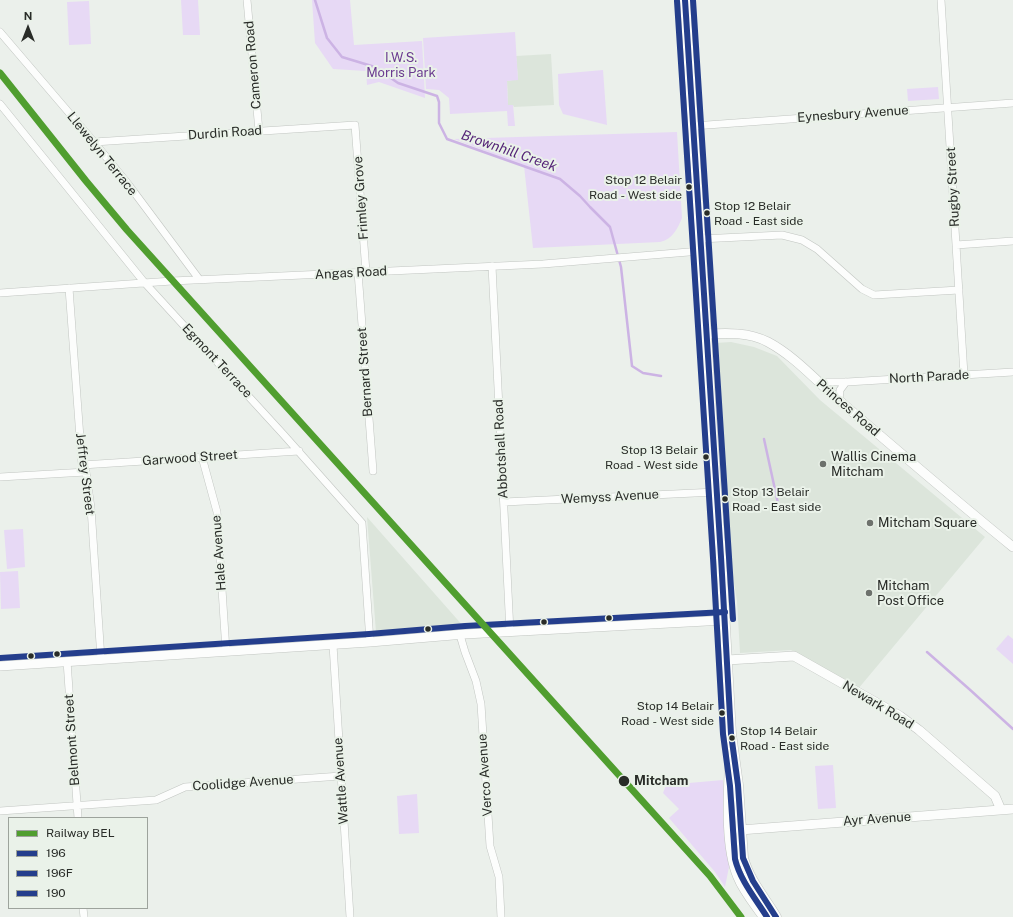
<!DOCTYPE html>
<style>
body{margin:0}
#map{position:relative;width:1013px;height:917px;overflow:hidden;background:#ebf0eb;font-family:"Public Sans",sans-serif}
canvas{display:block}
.legend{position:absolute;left:8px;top:817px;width:140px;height:92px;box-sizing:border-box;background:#eaf2e9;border:1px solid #9da39c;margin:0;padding:5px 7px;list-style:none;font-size:12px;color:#292c28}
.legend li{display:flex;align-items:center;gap:8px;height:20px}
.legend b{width:20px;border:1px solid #9da39c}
.north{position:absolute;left:8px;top:8px;width:40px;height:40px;-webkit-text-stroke:3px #eaf2e9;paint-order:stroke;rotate:0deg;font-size:11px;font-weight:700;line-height:16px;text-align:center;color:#292c28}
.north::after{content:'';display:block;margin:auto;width:14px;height:18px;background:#292c28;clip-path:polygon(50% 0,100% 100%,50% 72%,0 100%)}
</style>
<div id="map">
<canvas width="1013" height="917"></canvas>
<ul class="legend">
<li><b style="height:5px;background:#509e2f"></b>Railway BEL</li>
<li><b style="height:5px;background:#243e8c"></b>196</li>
<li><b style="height:5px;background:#243e8c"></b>196F</li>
<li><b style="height:5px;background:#243e8c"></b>190</li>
</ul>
<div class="north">N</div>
</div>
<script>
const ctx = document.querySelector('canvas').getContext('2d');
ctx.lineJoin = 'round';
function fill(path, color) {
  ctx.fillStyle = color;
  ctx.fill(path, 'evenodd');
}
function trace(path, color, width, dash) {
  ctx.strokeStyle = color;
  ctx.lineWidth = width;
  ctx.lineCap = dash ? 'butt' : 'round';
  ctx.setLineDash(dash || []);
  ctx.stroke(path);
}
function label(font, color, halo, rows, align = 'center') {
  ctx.font = font + ' "Public Sans",sans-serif';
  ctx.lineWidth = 4;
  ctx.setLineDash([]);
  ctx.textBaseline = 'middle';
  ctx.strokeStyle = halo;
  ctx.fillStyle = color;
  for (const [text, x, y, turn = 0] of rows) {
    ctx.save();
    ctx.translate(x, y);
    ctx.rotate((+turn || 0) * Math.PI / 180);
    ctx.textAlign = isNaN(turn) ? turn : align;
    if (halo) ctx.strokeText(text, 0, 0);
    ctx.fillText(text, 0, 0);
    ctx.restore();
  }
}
fill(new Path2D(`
 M 551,54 L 554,105 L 514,107 L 513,105 L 508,105 L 507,81 L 518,79 L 516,56 Z
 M 731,342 L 754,347 L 777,356 L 820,400 L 985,537 L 858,689 L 791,650 L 740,653 L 737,601 L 731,566 L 715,343 Z
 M 367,517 L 464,627 L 376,632 Z`), '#dce5db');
fill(new Path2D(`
 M 181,0 L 198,0 L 200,35 L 183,35 Z
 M 312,0 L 350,0 L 354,45 L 422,41 L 425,98 L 379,82 L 367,85 L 366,71 L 333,69 L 315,43 Z
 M 89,1 L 91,44 L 69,45 L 67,2 Z
 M 515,32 L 518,80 L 507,81 L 508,105 L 513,105 L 515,126 L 508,126 L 507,111 L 450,114 L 449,98 L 439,90 L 426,89 L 423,38 Z
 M 603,70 L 607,125 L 563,114 L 559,105 L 558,74 Z
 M 938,87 L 939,99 L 908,101 L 907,89 Z
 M 677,132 L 682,218 C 678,228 672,240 660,242 L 533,248 L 524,166 L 454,139 Z
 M 23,529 L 25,567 L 7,569 L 4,530 Z
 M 18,571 L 20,608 L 1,609 L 0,572 Z
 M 1008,635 L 1013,639 L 1013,664 L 996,649 Z
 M 833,765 L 836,808 L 818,809 L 815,766 Z
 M 723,780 L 729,867 L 725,887 L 715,872 L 669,818 L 679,809 L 663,793 L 666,785 Z
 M 417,794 L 419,833 L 399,834 L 397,796 Z`), '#e7d9f5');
trace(new Path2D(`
 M 315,0 L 327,38 L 342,57 L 375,67 L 398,83 L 437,96 L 439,102 L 439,123 L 447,139 L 560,179 L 580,196 L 590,207 L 610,227 L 621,267 L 632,366 L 643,373 L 661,376
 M 764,439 L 779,508
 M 927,652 C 956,677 985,703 1013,729`), '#ccb3e4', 2.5);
const minor = new Path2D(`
 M 247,0 L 259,131
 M 941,0 L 964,375
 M 0,32 L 94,142 L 128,184 L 199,279
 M 0,104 L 144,282 L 283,434 L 362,523 L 370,642
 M 693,126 L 1013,103
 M 94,142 L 355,125 L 366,272
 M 700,239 L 782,235 L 802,240 L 817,249 L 862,289 L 874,295 L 959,290
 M 956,245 L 1013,241
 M 492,266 L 510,632
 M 358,272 L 373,471
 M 69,288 L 82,465 L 86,472 L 91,508 L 101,659
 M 0,293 L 172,281 L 543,264 L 701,251
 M 818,382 L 847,382 L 1013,372
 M 839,400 L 840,390 L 846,382
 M 202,457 L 217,512 L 226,651
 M 82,465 L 299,451
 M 0,477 L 86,472
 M 504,502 L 716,492
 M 460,635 L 465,652 L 476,681 L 481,704 L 490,846 L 499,877 L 501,917
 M 333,645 L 350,917
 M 67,661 L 78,818
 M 0,811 L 156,800 L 185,787 L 341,776
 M 83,908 L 84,917`);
const tertiary = new Path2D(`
 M 706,334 C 727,333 749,332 768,342 C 796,357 817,382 841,402 C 898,451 955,500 1013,547
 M 727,660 L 794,656 L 900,716 L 919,730 L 995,796 L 1001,810
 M 0,666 L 370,642 L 465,634 L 725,620
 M 740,830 L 1013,809`);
const secondary = new Path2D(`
 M 685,0 L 716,492 L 721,557 L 731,734 L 738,785 L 743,858 C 749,880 764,897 776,917
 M 730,760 C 729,793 725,845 738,876 C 744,891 755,904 764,917`);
trace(minor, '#c1c5c1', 8);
trace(tertiary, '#c1c5c1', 10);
trace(secondary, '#c1c5c1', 11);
trace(minor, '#fcfdfc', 7);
trace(tertiary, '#fcfdfc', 9);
trace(secondary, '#fcfdfc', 10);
trace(new Path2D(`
 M 685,0 L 721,557 L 731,734 L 738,785 L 743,858 L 753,881 L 776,917`), '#243e8c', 6);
trace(new Path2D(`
 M 677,1 L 713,558 L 723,734 L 730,786 L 735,859 C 740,880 755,898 767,917`), '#243e8c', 6);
trace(new Path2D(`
 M 693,0 L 733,619
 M 0,658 L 369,634 L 465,626 L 725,612`), '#243e8c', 6);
trace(new Path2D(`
 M 0,73 L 86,181 L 127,230 L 710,876 L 741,917`), '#509e2f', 7);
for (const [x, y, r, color] of [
 [689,187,3.5,"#292c28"],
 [707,213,3.5,"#292c28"],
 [706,457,3.5,"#292c28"],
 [823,464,4,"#6d716c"],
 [725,499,3.5,"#292c28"],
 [870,523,4,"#6d716c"],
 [869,593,4,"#6d716c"],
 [609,618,3.5,"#292c28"],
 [544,622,3.5,"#292c28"],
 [428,629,3.5,"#292c28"],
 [57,654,3.5,"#292c28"],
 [31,656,3.5,"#292c28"],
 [722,713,3.5,"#292c28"],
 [732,738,3.5,"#292c28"],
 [624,781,6,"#292c28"]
]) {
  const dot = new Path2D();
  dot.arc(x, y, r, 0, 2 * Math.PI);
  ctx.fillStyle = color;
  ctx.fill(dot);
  trace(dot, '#eaf2e9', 1.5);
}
label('12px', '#292c28', '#eaf2e9', [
 ["Stop 12 Belair",682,180],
 ["Road - West side",682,195],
 ["Stop 12 Belair",714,206,"left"],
 ["Road - East side",714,221,"left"],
 ["Stop 13 Belair",698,450],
 ["Road - West side",698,465],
 ["Stop 13 Belair",732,492,"left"],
 ["Road - East side",732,507,"left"],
 ["Stop 14 Belair",714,706],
 ["Road - West side",714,721],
 ["Stop 14 Belair",740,731,"left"],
 ["Road - East side",740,746,"left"]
], 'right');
label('13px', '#6b3b90', '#eaf2e9', [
 ["I.W.S.",401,58],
 ["Morris Park",401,73]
]);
label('13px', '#292c28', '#eaf2e9', [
 ["Cameron Road",253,65,-95],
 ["Eynesbury Avenue",853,114,-4],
 ["Durdin Road",225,133,-4],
 ["Llewelyn Terrace",102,154,51],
 ["Rugby Street",953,187,-93],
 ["Frimley Grove",361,198,-94],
 ["Angas Road",351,273,-3],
 ["Egmont Terrace",217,361,47],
 ["Bernard Street",365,372,-94],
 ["North Parade",929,377,-3],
 ["Princes Road",848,408,41],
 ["Abbotshall Road",501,449,-93],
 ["Garwood Street",190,458,-4],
 ["Jeffrey Street",85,474,83],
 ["Wemyss Avenue",610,497,-3],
 ["Hale Avenue",219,553,-94],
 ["Newark Road",878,705,31],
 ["Belmont Street",72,740,-94],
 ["Verco Avenue",485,775,-94],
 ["Wattle Avenue",341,781,-94],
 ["Coolidge Avenue",243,783,-4],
 ["Ayr Avenue",877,819,-4]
]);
label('13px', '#292c28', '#eaf2e9', [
 ["Wallis Cinema",831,457],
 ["Mitcham",831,472],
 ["Mitcham Square",878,523],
 ["Mitcham",877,586],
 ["Post Office",877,601]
], 'left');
label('bold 13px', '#292c28', '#eaf2e9', [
 ["Mitcham",634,781]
], 'left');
label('italic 14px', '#552478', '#eaf2e9', [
 ["Brownhill Creek",509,151,19]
]);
</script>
